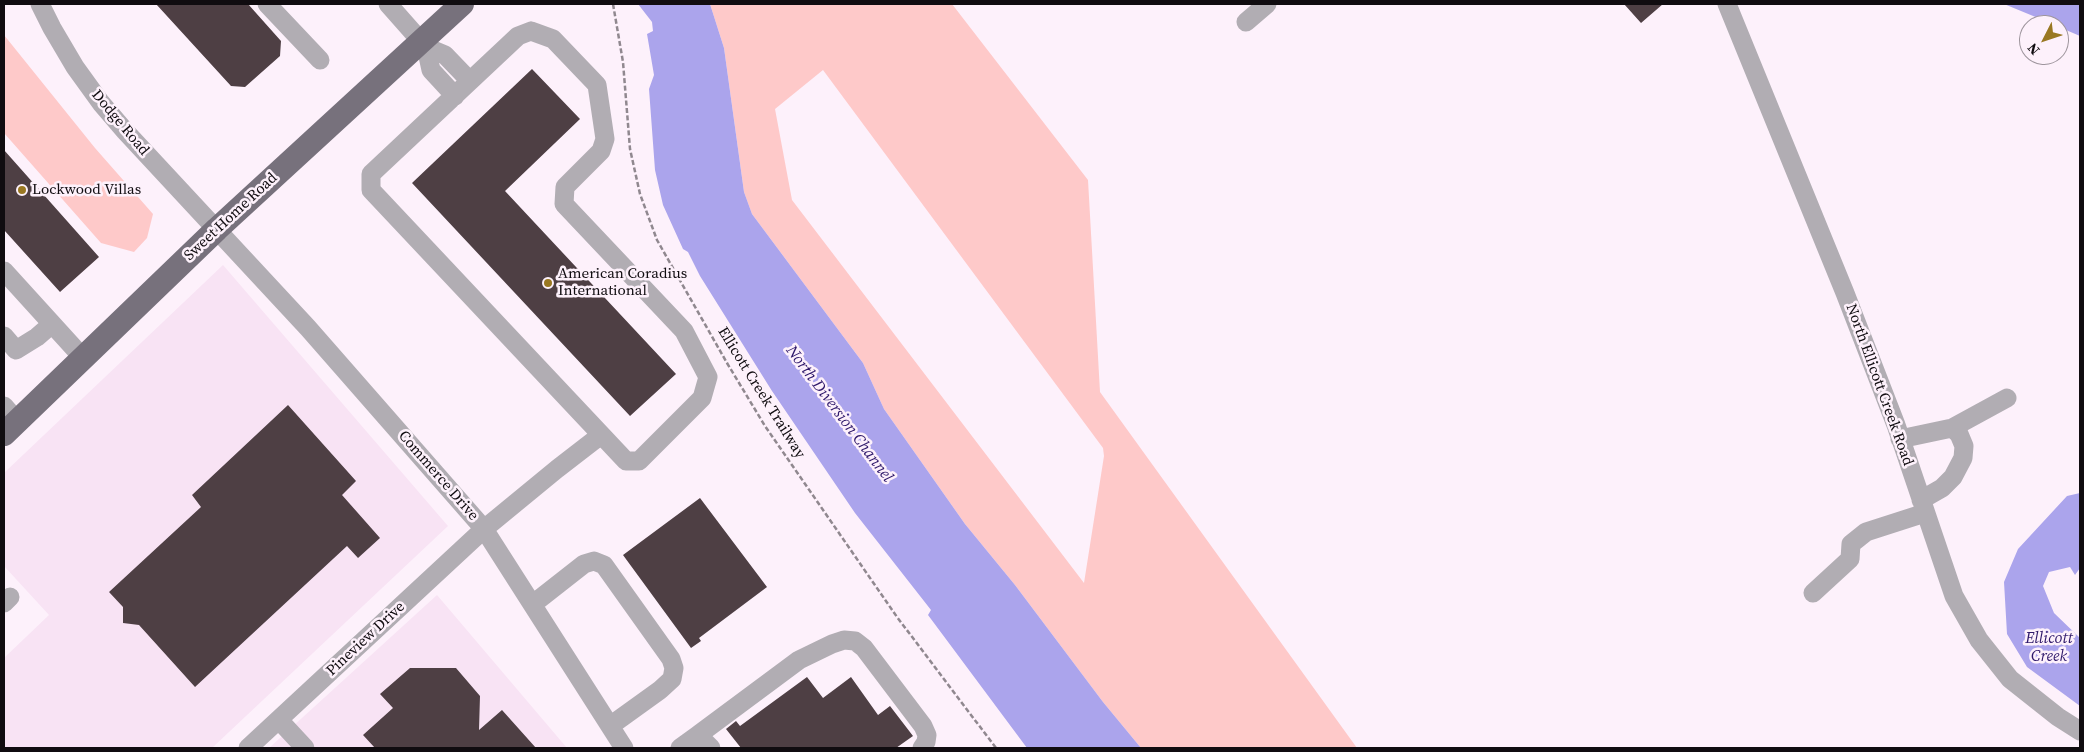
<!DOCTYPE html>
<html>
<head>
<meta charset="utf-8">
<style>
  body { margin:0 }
  #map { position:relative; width:2084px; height:752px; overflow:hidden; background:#fdf1fb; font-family:"Source Serif 4",serif }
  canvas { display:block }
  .frame { position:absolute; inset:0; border:5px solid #100c10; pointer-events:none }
  .north { position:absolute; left:2019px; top:15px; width:50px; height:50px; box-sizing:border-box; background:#fdf1fb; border:1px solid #9e959d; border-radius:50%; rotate:229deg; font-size:14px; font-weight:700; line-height:20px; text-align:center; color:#100c10 }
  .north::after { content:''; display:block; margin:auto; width:18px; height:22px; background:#997822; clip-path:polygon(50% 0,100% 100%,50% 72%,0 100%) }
</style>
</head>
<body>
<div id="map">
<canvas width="2084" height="752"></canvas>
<div class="frame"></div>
<div class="north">N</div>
</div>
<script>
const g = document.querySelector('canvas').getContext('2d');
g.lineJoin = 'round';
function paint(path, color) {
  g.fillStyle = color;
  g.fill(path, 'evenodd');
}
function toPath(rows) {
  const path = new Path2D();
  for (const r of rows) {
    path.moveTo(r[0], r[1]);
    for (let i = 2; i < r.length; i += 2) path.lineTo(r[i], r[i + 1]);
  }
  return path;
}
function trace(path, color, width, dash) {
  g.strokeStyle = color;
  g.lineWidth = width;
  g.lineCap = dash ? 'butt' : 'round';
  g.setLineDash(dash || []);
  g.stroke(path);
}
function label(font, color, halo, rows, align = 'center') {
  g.font = font + ' "Source Serif 4",serif';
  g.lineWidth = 5;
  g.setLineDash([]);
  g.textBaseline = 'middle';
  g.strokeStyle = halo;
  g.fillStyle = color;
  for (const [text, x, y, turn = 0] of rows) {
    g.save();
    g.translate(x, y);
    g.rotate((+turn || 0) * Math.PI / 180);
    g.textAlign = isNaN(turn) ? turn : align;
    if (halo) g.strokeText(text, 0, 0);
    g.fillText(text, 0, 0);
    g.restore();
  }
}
paint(toPath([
  [223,265,448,526,212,748,4,748,4,658,49,615,4,566,4,473],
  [437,595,567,748,269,748]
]), '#f8e3f4');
paint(toPath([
  [710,4,952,4,1088,180,1100,392,1357,748,1141,748,1103,702,1015,585,965,524,884,409,863,363,752,214,744,192,724,48],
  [823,70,1103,448,1104,456,1084,583,792,200,775,109],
  [4,35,95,148,153,214,147,238,134,252,101,243,4,133]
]), '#fec9c9');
paint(toPath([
  [638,4,710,4,724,48,744,192,752,214,863,363,884,409,965,524,1015,585,1103,702,1141,748,1027,748,928,615,931,610,855,513,772,391,700,276,688,252,683,249,663,205,655,170,649,89,654,75,647,34,653,31,652,22],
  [2004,4,2080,4,2080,36,2059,27,2059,25,2055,25],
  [2080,493,2080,568,2075,575,2070,567,2049,572,2043,586,2054,613,2080,638,2080,706,2027,667,2007,634,2004,582,2018,549,2067,496]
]), '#aba4ec');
paint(toPath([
  [156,4,248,4,281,41,280,56,245,87,231,86],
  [1624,4,1663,4,1641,23],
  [532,69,580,119,505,191,676,374,630,416,412,183],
  [4,150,99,257,60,292,4,230],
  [288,405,356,481,342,495,380,538,358,558,347,546,195,687,139,625,123,623,123,607,109,592,201,507,192,495],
  [700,498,767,587,699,638,701,641,691,648,623,555],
  [410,668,456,668,480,696,479,730,502,710,536,748,375,748,363,735,393,708,380,694],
  [807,677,823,698,851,677,878,715,890,706,913,736,896,748,741,748,726,729,736,721,740,726]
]), '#4e3f44');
trace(toPath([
  [613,4,623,62,630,149,640,194,657,240,727,363,765,426,897,617,996,748]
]), '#90888f', 2.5, [5, 2.5]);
trace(toPath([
  [40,4,52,28,75,67,101,103,125,131,308,328,484,529,624,748],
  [267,4,320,60],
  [388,4,426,47],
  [1727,4,1845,293,1896,425,1954,596,1979,640,2010,679,2058,717,2080,731],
  [1246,22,1267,4],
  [531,31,553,39,597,85,605,139,601,151,565,187,564,204,684,331,708,377,702,398,639,461,626,461,371,190,371,174,518,36,531,31],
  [455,96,431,70,426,47,445,55,470,81],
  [4,271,84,359],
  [4,336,16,350,37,337,52,324],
  [4,406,17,421],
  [1952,428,2007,398],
  [1900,439,1952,428,1959,434,1964,446,1963,458,1953,477,1942,488,1921,500],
  [1813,593,1850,559,1851,544,1866,532,1925,513],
  [4,603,10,597],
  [533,604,584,564,594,561,604,565,671,659,674,668,672,679,660,690,610,726],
  [279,720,305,748],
  [698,735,799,660,832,644,844,640,855,641,864,648,923,726,927,735,926,742,922,748],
  [248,748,484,529,557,469,601,435],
  [680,748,698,735,711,748]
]), '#b1adb3', 19);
trace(toPath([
  [4,434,217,229,462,4]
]), '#77717c', 24);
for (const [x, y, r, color] of [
  [22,190,5,"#997822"],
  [548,283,5,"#997822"]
]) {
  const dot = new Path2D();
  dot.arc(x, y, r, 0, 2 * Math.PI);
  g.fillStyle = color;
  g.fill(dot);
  trace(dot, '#fdf1fb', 2);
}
label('15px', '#100c10', '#fdf1fb', [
  ["Dodge Road",120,123,50],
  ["Sweet Home Road",231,217,-43],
  ["North Ellicott Creek Road",1879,385,70],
  ["Ellicott Creek Trailway",761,393,58],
  ["Commerce Drive",438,476,49],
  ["Pineview Drive",366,639,-43]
]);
label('15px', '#100c10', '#fdf1fb', [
  ["Lockwood Villas",32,190],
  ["American Coradius",558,274],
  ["International",558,291]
], 'left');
label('italic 16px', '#2e186a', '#fdf1fb', [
  ["North Diversion Channel",839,414,53],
  ["Ellicott",2049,639],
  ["Creek",2049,657]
]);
</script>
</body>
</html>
